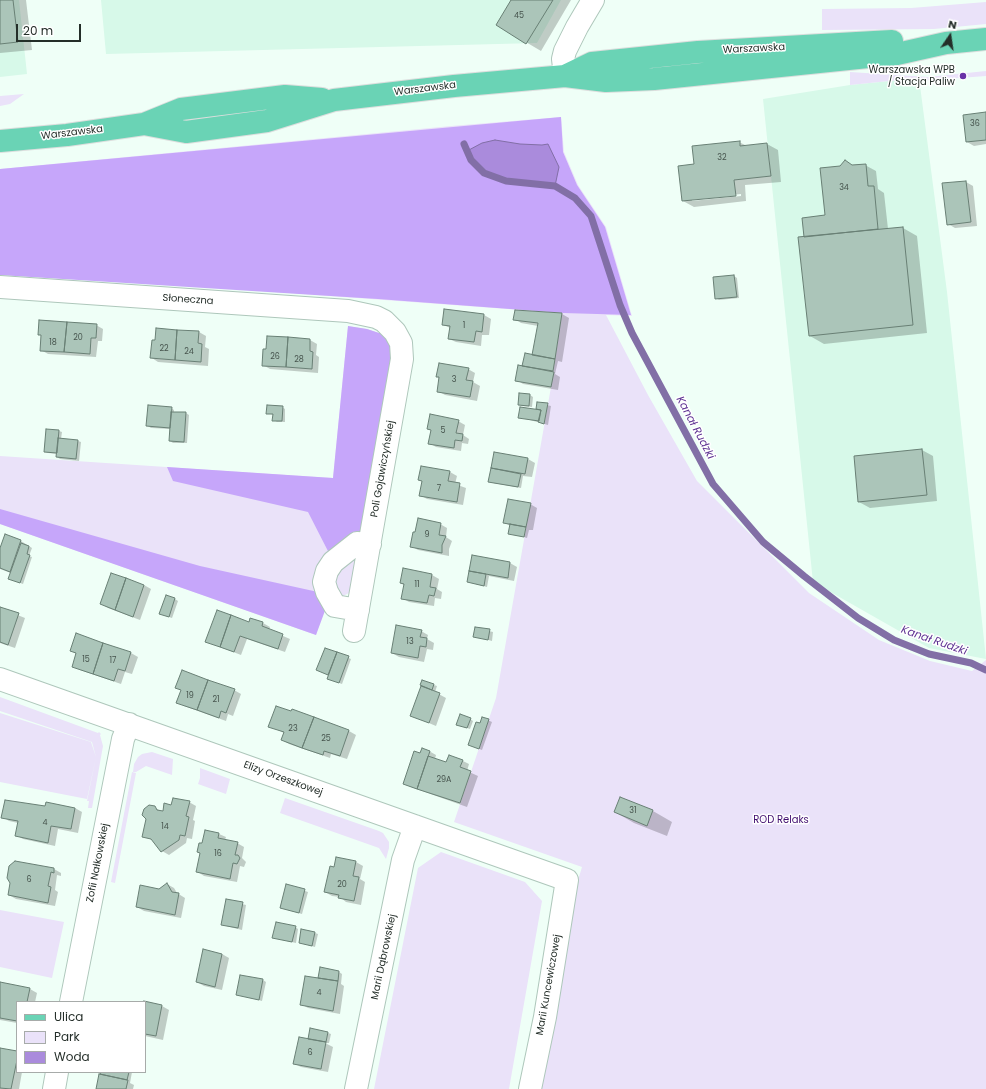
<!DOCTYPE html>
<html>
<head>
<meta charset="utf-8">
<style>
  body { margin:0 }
  #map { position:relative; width:986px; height:1089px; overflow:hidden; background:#effff7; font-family:Poppins,sans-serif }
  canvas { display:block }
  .legend { position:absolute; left:16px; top:1001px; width:130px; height:72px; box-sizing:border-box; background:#fff; border:1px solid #a7aba9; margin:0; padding:5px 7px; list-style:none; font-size:12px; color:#242e29 }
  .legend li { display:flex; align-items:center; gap:8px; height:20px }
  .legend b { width:20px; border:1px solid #a7aba9 }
  .north { position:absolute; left:930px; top:16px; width:40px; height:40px; -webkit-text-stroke:3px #fff; paint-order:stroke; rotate:13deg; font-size:11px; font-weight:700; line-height:16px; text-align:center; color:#242e29 }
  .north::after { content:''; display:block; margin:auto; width:14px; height:18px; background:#242e29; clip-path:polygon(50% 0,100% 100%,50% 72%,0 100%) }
  .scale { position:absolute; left:16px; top:24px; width:65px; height:18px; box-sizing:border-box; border:2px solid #242e29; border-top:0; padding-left:5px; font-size:12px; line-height:14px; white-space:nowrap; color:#242e29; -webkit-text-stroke:3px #fff; paint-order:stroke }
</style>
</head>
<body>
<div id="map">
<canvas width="986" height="1089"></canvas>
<ul class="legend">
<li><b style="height:5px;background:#6ad3b5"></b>Ulica</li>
<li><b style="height:11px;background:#eae2f9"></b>Park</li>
<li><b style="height:11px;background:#aa8bdc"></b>Woda</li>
</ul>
<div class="north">N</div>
<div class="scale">20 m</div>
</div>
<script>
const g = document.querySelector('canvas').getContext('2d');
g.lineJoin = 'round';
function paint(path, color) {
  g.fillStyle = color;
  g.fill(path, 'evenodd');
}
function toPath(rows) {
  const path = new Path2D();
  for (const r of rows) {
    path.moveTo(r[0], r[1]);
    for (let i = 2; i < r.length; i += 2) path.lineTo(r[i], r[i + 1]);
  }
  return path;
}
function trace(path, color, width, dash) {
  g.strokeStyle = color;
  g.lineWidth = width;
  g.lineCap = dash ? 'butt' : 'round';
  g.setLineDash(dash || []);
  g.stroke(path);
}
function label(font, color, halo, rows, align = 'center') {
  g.font = font + ' Poppins,sans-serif';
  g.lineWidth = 3;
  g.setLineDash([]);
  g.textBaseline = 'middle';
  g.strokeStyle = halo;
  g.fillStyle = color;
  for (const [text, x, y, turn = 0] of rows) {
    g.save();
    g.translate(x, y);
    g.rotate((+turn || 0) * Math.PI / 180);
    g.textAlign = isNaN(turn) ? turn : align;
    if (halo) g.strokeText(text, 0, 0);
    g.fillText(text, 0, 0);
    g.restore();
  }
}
paint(toPath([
  [0,0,19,0,27,74,0,77],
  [101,0,561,0,537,43,106,54],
  [919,78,947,292,986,659,929,648,813,582,763,99,850,85]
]), '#d7f9e9');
paint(toPath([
  [986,2,986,24,934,29,822,30,822,9,911,8],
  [986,71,986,76,919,81,918,78,850,85,850,72,928,77],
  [24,94,10,104,0,106,0,96],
  [561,117,564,152,578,185,606,227,632,316,606,315,648,395,697,481,809,593,879,640,930,661,972,671,986,660,986,1089,541,1089,575,890,582,867,454,822,496,698,551,387,562,313,165,284,0,275,0,169,451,126],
  [348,326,367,329,379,333,382,331,343,545,316,635,0,524,0,456,333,478],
  [360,549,353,591,339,598,331,578],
  [0,697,98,733,99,732,101,734,100,735,103,746,92,808,88,808,89,801,87,801,96,757,92,742,0,711],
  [0,713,91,742,96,757,87,799,0,782],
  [152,752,173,759,172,775,146,766,136,772,133,772,134,764,138,757,142,754],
  [200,768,230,779,226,794,198,784,200,778],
  [132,772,136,773,115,883,111,882],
  [285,798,379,831,383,833,389,842,389,848,386,859,379,848,280,813],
  [441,852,525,882,542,901,509,1089,374,1089,418,868],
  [0,910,64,922,52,978,0,967]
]), '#eae2f9');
paint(toPath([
  [561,117,563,152,577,185,605,227,631,315,563,313,378,299,0,275,0,169],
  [348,326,367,329,379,333,382,331,393,350,363,529,330,555,308,512,173,481,167,467,333,478],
  [0,509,200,566,318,592,326,608,316,635,0,524]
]), '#c6a6fa');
const water = toPath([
  [495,140,520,144,542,145,548,144,559,167,555,186,506,181,484,173,471,160,467,151,482,143,495,140]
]);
paint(water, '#aa8bdc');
trace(water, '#826fa6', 1);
paint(toPath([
  [0,0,26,0,32,50,0,53],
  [512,0,571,0,541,51,497,25],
  [986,113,986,144,974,146,967,142],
  [739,142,747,146,767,144,778,150,781,182,745,185,746,201,694,207,683,201,695,165],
  [741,194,741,196,692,201,692,199],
  [865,165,876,171,878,189,884,193,888,229,903,228,917,236,927,333,824,344,810,336,805,238,826,216,853,166],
  [966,182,973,186,977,226,955,228,948,224,943,184],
  [734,276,737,278,739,298,719,300,716,298],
  [445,310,484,315,491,319,489,335,482,335,481,346,456,342,449,339,450,328,444,325],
  [516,311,562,314,569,318,562,362,558,361,555,374,560,377,558,390,523,384,517,380,523,367,533,356,538,326,521,323,515,319],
  [96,325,103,329,102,341,98,341,96,357,48,354,41,350,42,336,39,334],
  [157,330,199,332,206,336,205,347,209,349,208,366,158,362,152,358,156,341],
  [268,337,310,340,317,344,316,355,319,357,318,373,270,369,263,365,267,350],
  [468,369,475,373,473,382,480,386,477,401,445,395,438,391,440,378,437,377],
  [530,395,533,397,532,407,522,406,519,404],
  [538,403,551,406,548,425,519,417,537,411],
  [282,407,285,409,285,422,277,422,274,420,274,415,267,413],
  [171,408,174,410,174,413,186,413,189,415,187,443,173,443,170,441,171,429,151,428,148,426],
  [458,421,465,425,463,435,469,439,468,444,462,443,461,451,436,447,429,443,431,430,428,429],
  [59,431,62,432,61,439,78,441,81,442,79,461,60,459,57,457,58,454,48,453,45,451],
  [922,450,933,456,937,501,870,508,859,502,855,456],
  [495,454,528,459,535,463,532,477,523,476,521,488,493,483,490,481],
  [450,472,457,476,455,484,466,488,463,505,427,499,420,495,422,481,420,480],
  [530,504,537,508,533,530,529,530,527,538,509,533,510,526,504,522],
  [440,524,447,528,446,537,452,541,449,549,449,556,418,550,411,546],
  [5,536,21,541,32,548,29,556,32,557,23,584,12,580,11,573,0,569,0,551],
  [473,556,510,563,517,567,514,581,489,576,487,587,468,582],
  [404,570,432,575,439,579,437,589,442,592,441,599,435,598,434,606,409,602,402,598,404,585,401,583],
  [112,574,144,585,151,589,140,620,108,608,101,604],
  [175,599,178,601,172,618,160,614],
  [0,608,25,618,15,648,0,643],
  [251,619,263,623,270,627,269,630,290,639,285,652,247,639,241,655,207,642,249,623],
  [476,628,493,632,492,641,474,636],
  [421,631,428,635,427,639,434,643,433,650,427,649,424,662,399,657,392,653],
  [77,635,131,653,138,657,132,674,125,672,121,684,80,670,73,666,77,654,71,651],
  [325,649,351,659,342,684,331,680,329,675,321,672],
  [422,681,437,686,435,692,446,698,436,726,412,716,422,686],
  [234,690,241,694,233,716,228,714,226,721,184,706,178,702],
  [292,711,349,731,356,735,347,759,331,754,330,758,289,744,282,740,284,733,270,726,292,712],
  [483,718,492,722,482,750,469,745],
  [470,719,473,721,470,729,461,726],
  [429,751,436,755,435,759,447,763,463,761,469,764,467,771,478,776,467,807,411,787,404,783,421,754],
  [620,798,653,811,672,822,667,836,634,823,615,812],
  [189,802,196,806,193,820,195,821,192,839,187,838,186,843,169,855,162,851,154,841,143,836,154,807,162,812,172,806],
  [46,803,75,808,82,812,78,833,58,829,55,846,23,839,16,835,18,823,9,821,3,817,45,807],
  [219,834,226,837,225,840,237,843,244,847,242,858,246,862,244,867,240,866,237,882,204,876,198,872,203,844],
  [337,858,356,862,363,866,360,879,365,882,361,905,346,902,340,897,332,896,325,892,335,868],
  [15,862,54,869,61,873,61,876,57,875,55,890,58,892,55,906,16,899,9,895],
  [167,884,174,888,177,893,185,898,181,918,144,911,137,907],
  [287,885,308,892,302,914,284,909],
  [226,900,246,905,242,930,222,925],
  [295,927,298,929,296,943,273,938],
  [315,933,318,934,315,947,300,943],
  [204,951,222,954,229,958,222,990,204,986,197,982],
  [320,969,339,972,342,974,341,984,344,986,340,1014,308,1008,301,1004,319,979],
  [263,980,266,982,262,1001,237,994],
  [0,983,30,989,37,993,35,1002,17,1002,17,1023,0,1020],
  [145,1002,162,1006,169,1010,163,1040,145,1036],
  [328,1033,331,1034,329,1043,325,1043,333,1047,328,1072,301,1067,295,1064,313,1041],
  [0,1049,17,1052,17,1072,22,1072,19,1089,0,1089],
  [102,1072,132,1072,130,1083,134,1085,133,1089,97,1089]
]), '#0003');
trace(toPath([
  [464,144,471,160,484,173,506,181,555,186,575,198,591,216,620,305,632,333,713,484,763,542,804,576,858,618,894,640,929,654,971,663,986,670]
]), '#826fa6', 7);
const building = toPath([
  [0,0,13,0,18,42,0,44,0,0],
  [511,0,553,0,526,44,496,25,511,0],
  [986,112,986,140,966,142,963,115,986,112],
  [740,141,740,146,767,143,771,176,734,180,736,196,682,201,678,166,694,164,692,146,740,141],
  [845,160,852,165,866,164,868,186,874,186,878,229,804,237,802,218,825,215,820,168,840,166,845,160],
  [966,181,971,222,947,225,942,183,966,181],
  [903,227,913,325,809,336,798,237,903,227],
  [734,275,737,297,715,299,713,277,734,275],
  [444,309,484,314,482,332,476,331,474,342,448,339,450,326,442,325,444,309],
  [515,310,562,313,555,359,532,355,538,323,513,320,515,310],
  [39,320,67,322,64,352,40,351,41,335,38,335,39,320],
  [67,322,97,324,96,338,91,338,90,354,64,352,67,322],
  [156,328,177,330,175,360,150,358,152,340,155,340,156,328],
  [177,330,199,331,198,343,202,344,201,362,175,360,177,330],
  [267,336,288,337,286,367,262,366,263,349,266,349,267,336],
  [288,337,310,339,310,351,313,352,312,369,286,367,288,337],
  [525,353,555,359,553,371,522,366,525,353],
  [439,363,469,368,466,380,473,381,470,397,437,392,439,377,436,377,439,363],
  [518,365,554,372,551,387,515,381,518,365],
  [519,393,530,394,529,406,518,405,519,393],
  [537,402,548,403,544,424,538,422,541,410,536,409,537,402],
  [148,405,172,407,170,428,146,426,148,405],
  [267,405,283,406,282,421,272,421,273,414,266,414,267,405],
  [520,407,541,410,539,421,518,418,520,407],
  [171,412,186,412,184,442,169,441,171,412],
  [430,414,459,420,456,433,463,434,462,441,455,440,454,448,428,444,431,430,427,429,430,414],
  [46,429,59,430,57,453,44,452,46,429],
  [58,438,78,440,76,459,56,457,58,438],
  [922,449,927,495,858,502,854,456,922,449],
  [494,452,528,458,525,474,491,468,494,452],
  [421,466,450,471,448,481,460,483,457,502,419,496,422,481,418,480,421,466],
  [491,468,521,474,518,487,488,482,491,468],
  [508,499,531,503,526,527,503,523,508,499],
  [418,518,441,523,439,535,446,536,442,545,442,553,410,547,413,532,415,532,418,518],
  [510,524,526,527,524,537,508,534,510,524],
  [5,534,21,540,10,572,0,568,0,548,5,534],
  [21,543,29,546,27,554,30,555,20,583,8,579,21,543],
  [472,555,510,562,508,578,469,571,472,555],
  [403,568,432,574,430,587,436,588,434,596,429,595,427,603,401,599,404,584,400,583,403,568],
  [469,571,486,574,484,586,467,582,469,571],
  [111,573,126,578,115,610,100,604,111,573],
  [126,578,144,585,133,617,115,610,126,578],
  [166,595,175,598,169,617,159,614,166,595],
  [0,607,19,613,8,645,0,642,0,607],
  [217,610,231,615,220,647,205,642,217,610],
  [231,615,249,622,250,618,263,622,262,626,283,634,278,649,240,636,234,652,220,647,231,615],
  [396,625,422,630,420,637,427,638,426,647,420,646,418,658,391,653,396,625],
  [475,627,490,629,488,640,473,637,475,627],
  [76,633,103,643,93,674,72,667,76,653,70,651,76,633],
  [103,643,131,652,125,671,118,669,114,681,93,674,103,643],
  [325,648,337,652,328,675,316,670,325,648],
  [337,652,349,656,339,683,327,679,337,652],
  [182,670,208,680,197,710,176,703,181,690,175,688,182,670],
  [208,680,235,689,226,713,221,711,219,718,197,710,208,680],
  [422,680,434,684,432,690,420,685,422,680],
  [421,686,440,693,429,723,410,716,421,686],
  [276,706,291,711,292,709,314,717,302,748,281,740,284,732,268,727,276,706],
  [460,714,471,718,467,728,456,725,460,714],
  [314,717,349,730,340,756,324,751,323,755,302,748,314,717],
  [482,717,489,719,479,749,468,745,476,722,480,723,482,717],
  [422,748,430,751,417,789,403,784,414,751,420,753,422,748],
  [449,755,463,760,460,767,471,771,460,803,417,789,428,756,446,762,449,755],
  [620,797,653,810,647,826,614,812,620,797],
  [173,798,190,801,186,816,189,817,185,836,180,835,179,840,161,852,151,839,142,837,146,819,142,815,144,809,149,805,155,806,157,810,163,811,164,803,171,805,173,798],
  [5,800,45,806,46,802,75,808,71,829,51,826,48,843,15,836,18,821,1,818,5,800],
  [205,830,219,833,218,838,238,842,235,855,238,855,240,858,237,864,233,863,230,879,196,872,200,853,197,852,199,843,202,843,205,830],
  [336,857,356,861,353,876,359,877,354,901,338,898,339,895,324,892,330,866,334,867,336,857],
  [15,861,54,868,54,873,51,872,48,886,51,887,48,903,8,895,10,883,7,878,9,866,15,861],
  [167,883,172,892,179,893,175,915,136,907,140,885,159,889,167,883],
  [286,884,305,889,299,913,280,908,286,884],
  [226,899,243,902,238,928,221,925,226,899],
  [276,922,296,926,292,942,272,938,276,922],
  [301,929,315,932,312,946,299,943,301,929],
  [203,949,222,954,215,987,196,982,203,949],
  [320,967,339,971,338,981,318,978,320,967],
  [240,975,263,979,259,1000,236,995,240,975],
  [305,976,338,981,333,1011,300,1005,305,976],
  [0,982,30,988,27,1002,17,1002,17,1021,0,1018,0,982],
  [144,1001,162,1005,156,1036,145,1034,145,1002,144,1001],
  [310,1028,328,1032,326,1042,308,1039,310,1028],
  [299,1037,326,1042,321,1069,293,1064,299,1037],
  [0,1048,17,1051,17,1060,11,1089,0,1088,0,1048],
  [101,1072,129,1072,127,1080,100,1074,101,1072],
  [99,1074,128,1080,126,1089,96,1089,99,1074]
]);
paint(building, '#abc5b9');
trace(building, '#698075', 1);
const minor = toPath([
  [565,76,563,59,565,51,577,27,593,0],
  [0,287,348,311,376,317,384,321,395,332,401,343,402,359,354,631],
  [358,610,335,606,327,592,324,582,327,571,333,562,357,543,370,544],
  [0,679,567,880,545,1017,530,1089],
  [71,1002,123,739,129,724],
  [54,1089,57,1072],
  [356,1089,403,860,415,826]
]);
const major = toPath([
  [565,76,592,63,698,52,892,41],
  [144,124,186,132,267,121,334,100,454,86,565,76,606,81,654,79,897,54,946,43,986,39],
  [0,141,67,135,144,124,181,109,285,96,322,99]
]);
trace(minor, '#aec7bb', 24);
trace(major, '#dcdedd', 24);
trace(minor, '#fff', 22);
trace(major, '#6ad3b5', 22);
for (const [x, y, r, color] of [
  [963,76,4,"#6930a7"]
]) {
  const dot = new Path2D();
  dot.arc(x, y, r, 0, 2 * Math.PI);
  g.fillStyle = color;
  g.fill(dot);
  trace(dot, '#fff', 1.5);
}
label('8px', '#46544d', null, [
  ["45",519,16],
  ["36",975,124],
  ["32",722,158],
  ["34",844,188],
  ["1",464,326],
  ["20",78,338],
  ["18",53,343],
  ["22",164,349],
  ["24",189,352],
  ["26",275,357],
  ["28",299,360],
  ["3",454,380],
  ["5",443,431],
  ["7",439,489],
  ["9",427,535],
  ["11",417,585],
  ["13",410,642],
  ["15",86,660],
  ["17",113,661],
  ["19",190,696],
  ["21",216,700],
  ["23",293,729],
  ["25",326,739],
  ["29A",444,780],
  ["31",633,811],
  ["4",45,823],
  ["14",165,827],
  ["16",218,854],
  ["6",29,880],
  ["20",342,885],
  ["4",319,993],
  ["6",310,1053]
]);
label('10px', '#242e29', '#fff', [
  ["Warszawska",754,49,-3],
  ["Warszawska",425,89,-7],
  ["Warszawska",72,133,-7],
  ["Słoneczna",188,300,4],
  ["Poli Gojawiczyńskiej",383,469,-80],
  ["Elizy Orzeszkowej",283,779,20],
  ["Zofii Nałkowskiej",98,863,-79],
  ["Marii Dąbrowskiej",384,957,-78],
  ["Marii Kuncewiczowej",549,985,-80]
]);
label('10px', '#242e29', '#fff', [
  ["Warszawska WPB",955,70],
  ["/ Stacja Paliw",955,82]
], 'right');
label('10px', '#410d6f', '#fff', [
  ["ROD Relaks",781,820]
]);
label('italic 11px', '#5f3493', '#fff', [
  ["Kanał Rudzki",695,428,62],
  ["Kanał Rudzki",934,641,19]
]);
</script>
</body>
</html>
